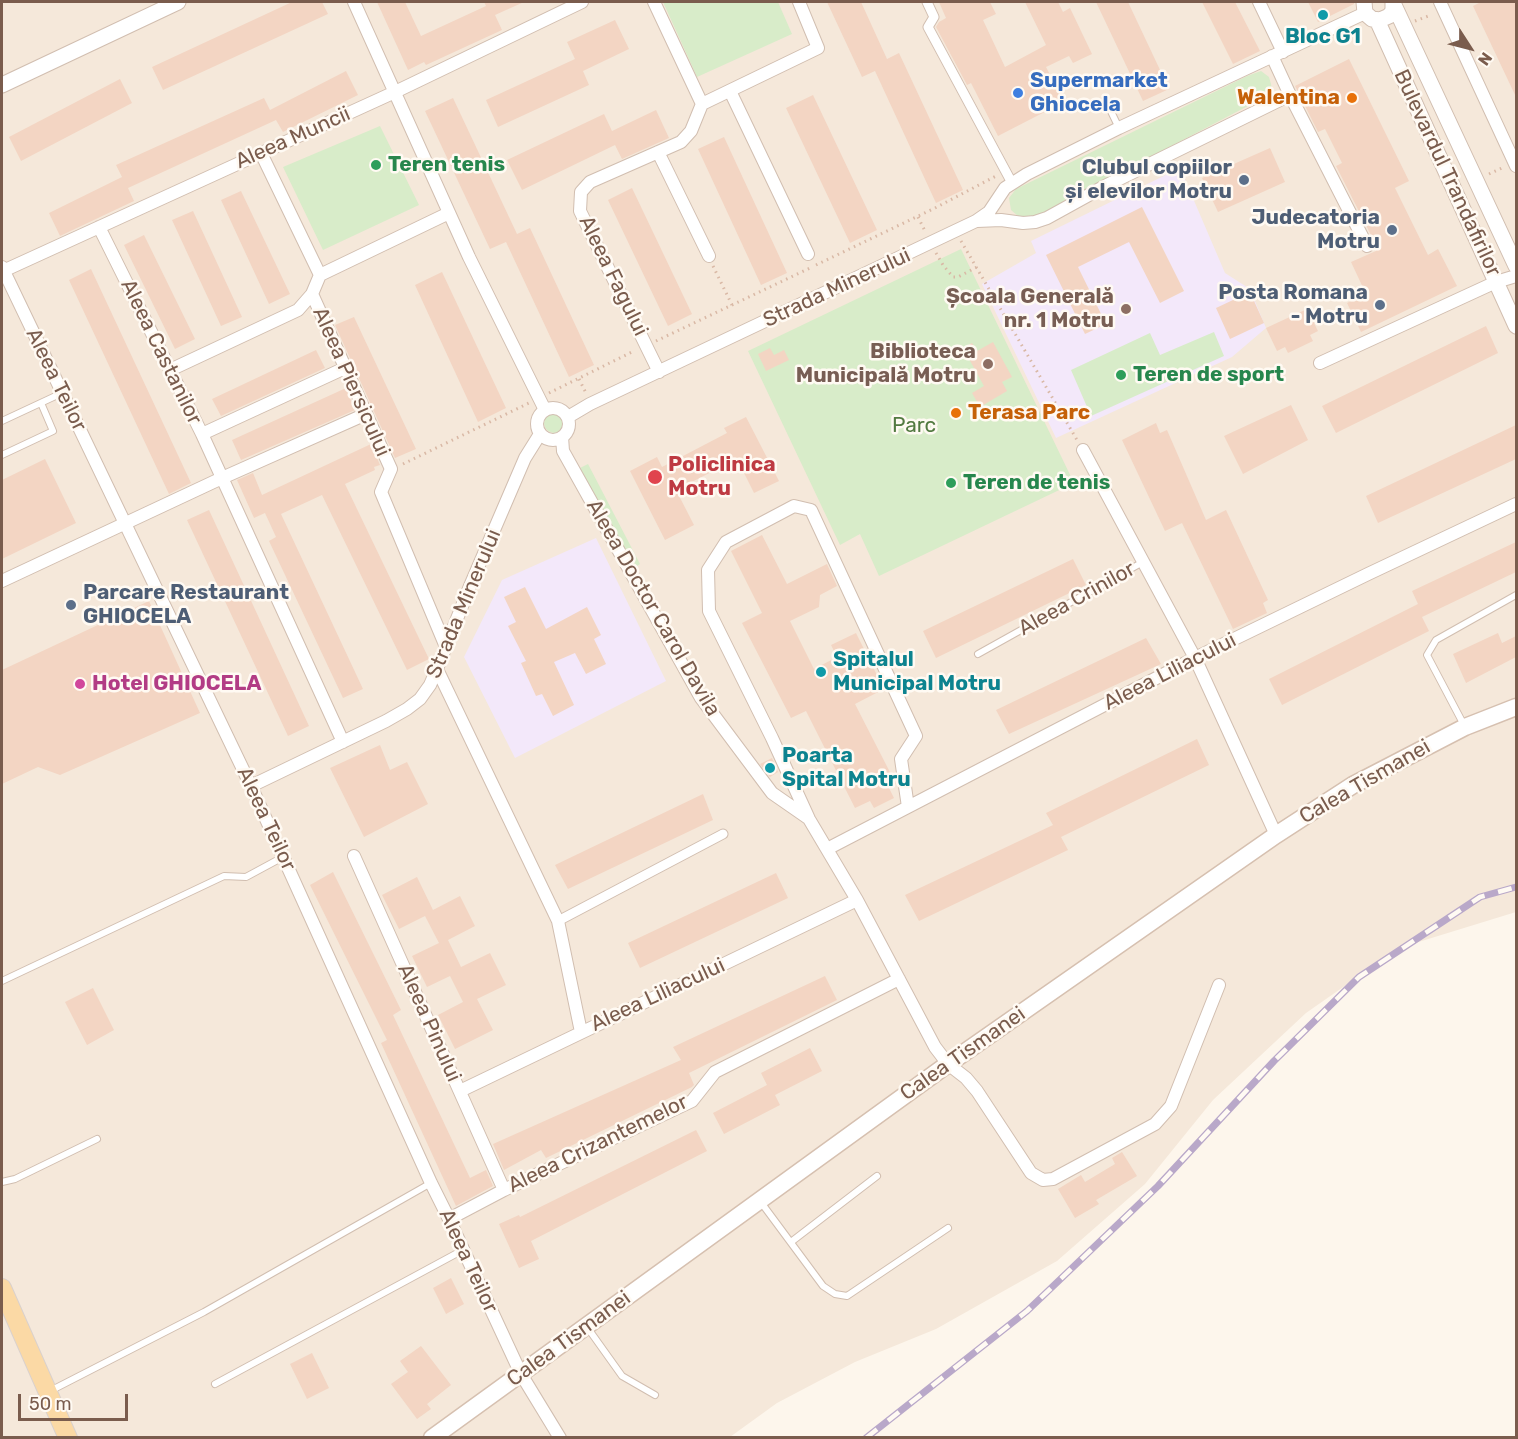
<!DOCTYPE html>
<html>
<head>
<meta charset="utf-8">
<style>
  body { margin:0 }
  #map { position:relative; width:1518px; height:1439px; overflow:hidden; background:#fdf6ec; font-family:Rubik,sans-serif }
  canvas { display:block }
  .frame { position:absolute; inset:0; border:3px solid #7a5c4d; pointer-events:none }
  .north { position:absolute; left:1440px; top:18px; width:60px; height:60px; -webkit-text-stroke:4px #fffaf3; paint-order:stroke; rotate:126deg; font-size:16px; font-weight:700; line-height:24px; text-align:center; color:#7a5c4d }
  .north::after { content:''; display:block; margin:auto; width:21px; height:27px; background:#7a5c4d; clip-path:polygon(50% 0,100% 100%,50% 72%,0 100%) }
  .scale { position:absolute; left:18px; top:1394px; width:110px; height:27px; box-sizing:border-box; border:3px solid #7a5c4d; border-top:0; padding-left:8px; font-size:18px; line-height:21px; white-space:nowrap; color:#7a5c4d; -webkit-text-stroke:4px #fffaf3; paint-order:stroke }
</style>
</head>
<body>
<div id="map">
<canvas width="1518" height="1439"></canvas>
<div class="frame"></div>
<div class="north">N</div>
<div class="scale">50 m</div>
</div>
<script>
const g = document.querySelector('canvas').getContext('2d');
g.lineJoin = 'round';
function paint(path, color) {
  g.fillStyle = color;
  g.fill(path, 'evenodd');
}
function toPath(rows) {
  const path = new Path2D();
  for (const r of rows) {
    if (r.length === 3) {
      path.moveTo(r[0] + r[2], r[1]);
      path.arc(r[0], r[1], r[2], 0, 2 * Math.PI);
      continue;
    }
    path.moveTo(r[0], r[1]);
    for (let i = 2; i < r.length; i += 2) path.lineTo(r[i], r[i + 1]);
  }
  return path;
}
function trace(path, color, width, dash) {
  g.strokeStyle = color;
  g.lineWidth = width;
  g.lineCap = dash ? 'butt' : 'round';
  g.setLineDash(dash || []);
  g.stroke(path);
}
function label(font, color, halo, rows, align = 'center') {
  g.font = font + ' Rubik,sans-serif';
  g.lineWidth = 5;
  g.setLineDash([]);
  g.textBaseline = 'middle';
  g.strokeStyle = halo;
  g.fillStyle = color;
  for (const [text, x, y, turn = 0] of rows) {
    g.save();
    g.translate(x, y);
    g.rotate((+turn || 0) * Math.PI / 180);
    g.textAlign = isNaN(turn) ? turn : align;
    if (halo) g.strokeText(text, 0, 0);
    g.fillText(text, 0, 0);
    g.restore();
  }
}
paint(toPath([
  [2,2,1516,2,1516,912,1399,948,1306,1013,1213,1100,1145,1184,1057,1261,936,1329,855,1362,777,1403,730,1437,2,1438]
]), '#f5e8da');
paint(toPath([
  [1180,168,1225,273,1250,289,1266,328,1232,357,1056,438,982,284,1036,253,1031,241],
  [596,538,666,681,515,758,464,657,502,580]
]), '#f3e8fa');
paint(toPath([
  [663,2,778,2,792,34,697,77],
  [1261,71,1269,77,1271,84,1272,90,1267,96,1047,211,1029,218,1018,216,1011,210,1009,198,1016,189,1247,76],
  [380,126,419,205,323,250,283,167],
  [961,249,1074,483,879,576,860,534,840,545,748,351],
  [1214,332,1224,356,1091,416,1071,370,1150,333,1160,355],
  [554,423,10],
  [588,464,640,564,634,568,580,468]
]), '#d8ecc9');
paint(toPath([
  [292,2,322,2,328,14,163,90,152,67],
  [377,2,405,2,421,36,486,6,484,2,524,2,495,15,502,30,426,65,424,62,408,70],
  [827,2,861,2,887,59,899,53,963,190,936,203,875,71,862,77],
  [939,2,990,2,996,14,983,20,1005,67,1046,45,1025,2,1058,2,1063,12,1070,8,1092,54,1073,63,1069,56,1046,67,1064,102,998,136,971,83,967,85,936,27,939,22,946,18],
  [1096,2,1128,2,1169,89,1143,101],
  [1202,2,1235,2,1260,51,1233,64],
  [1308,2,1354,2,1354,4,1318,22],
  [1481,2,1516,2,1516,97,1473,6],
  [615,20,629,49,583,71,589,85,498,127,486,100,575,59,567,42],
  [1349,59,1409,181,1395,188,1428,255,1438,249,1457,286,1361,332,1347,303,1366,294,1351,262,1376,251,1375,243,1336,166,1342,163,1325,129,1318,132,1295,86],
  [346,71,358,95,283,132,276,120,128,188,134,201,60,236,49,213,122,177,116,165,264,98,270,110],
  [120,79,132,103,21,161,9,137],
  [813,95,877,230,850,243,786,108],
  [453,98,517,234,530,228,594,365,569,377,506,242,490,249,425,111],
  [656,110,669,138,622,159,615,145,522,190,507,160,604,114,612,131],
  [724,137,787,273,761,285,698,149],
  [1270,148,1285,182,1218,212,1202,178],
  [632,188,692,314,668,326,608,200],
  [241,191,290,294,269,304,221,200],
  [1142,207,1184,291,1160,303,1129,242,1078,267,1106,324,1085,334,1046,255],
  [193,211,242,317,221,326,172,220],
  [144,235,195,339,175,349,124,245],
  [91,269,191,483,169,494,69,280],
  [442,272,506,408,478,422,415,285],
  [1250,292,1264,323,1230,339,1216,308],
  [1307,309,1318,331,1310,335,1313,341,1288,353,1285,347,1277,351,1266,328],
  [354,317,416,449,395,458,335,325],
  [1486,326,1498,353,1336,433,1322,406],
  [993,342,1012,377,1002,382,1007,391,980,407,972,393,984,386,963,348,972,343,977,351],
  [770,348,774,355,784,350,789,360,766,371,758,354],
  [316,350,325,368,221,416,212,399],
  [346,388,355,410,241,460,232,440],
  [1291,405,1308,440,1243,474,1224,436],
  [746,417,779,481,754,493,737,459,676,490,694,525,665,540,630,471,657,457,662,467,727,433,724,428],
  [1156,423,1160,433,1167,430,1206,520,1226,510,1268,600,1263,603,1267,613,1233,629,1182,523,1165,531,1122,440],
  [1516,425,1516,459,1378,523,1366,496],
  [371,444,380,465,374,467,375,470,345,484,429,659,407,670,322,495,281,514,363,689,343,698,269,541,276,537,265,513,254,518,237,480,253,473,262,495],
  [45,459,76,523,2,559,2,480],
  [209,510,309,726,288,736,187,520],
  [762,535,787,584,827,564,837,586,820,595,819,607,790,621,814,669,837,657,831,645,856,633,884,689,855,704,896,784,889,788,894,798,874,808,870,801,855,808,806,711,791,718,742,623,762,613,731,551],
  [1516,542,1516,572,1422,617,1429,631,1282,705,1269,679,1418,604,1412,591],
  [1073,559,1086,585,936,658,923,631],
  [525,587,546,629,587,607,601,635,594,639,606,664,586,674,575,653,554,662,574,705,553,716,542,694,536,696,521,663,526,661,508,626,516,622,504,597],
  [149,601,200,713,60,775,38,767,2,784,2,670],
  [1498,633,1502,643,1516,636,1516,657,1466,683,1453,654],
  [1146,638,1161,664,1009,734,996,710],
  [1197,739,1209,765,1061,837,1068,850,919,921,905,895,1053,825,1046,813],
  [380,745,390,770,407,762,428,804,364,837,330,768],
  [772,758,778,772,770,777,760,764],
  [703,794,713,820,568,889,555,865],
  [333,872,401,1010,393,1015,470,1178,486,1170,493,1186,456,1206,381,1043,387,1040,310,885],
  [776,873,788,898,640,968,628,943],
  [417,877,433,910,460,896,475,926,448,940,461,967,490,953,506,985,477,999,493,1030,455,1049,438,1015,463,1002,450,976,427,987,412,956,439,943,425,916,399,929,382,895],
  [825,976,837,1000,689,1073,694,1085,692,1087,546,1158,541,1150,504,1170,493,1144,681,1060,673,1047],
  [93,988,114,1030,87,1045,65,1002],
  [810,1048,822,1071,775,1095,780,1105,724,1134,713,1113,767,1085,761,1073],
  [696,1130,707,1151,531,1241,539,1259,519,1268,499,1224,519,1215,520,1217],
  [1122,1152,1137,1176,1096,1200,1099,1204,1075,1218,1058,1189,1081,1175,1085,1182,1115,1164,1112,1158],
  [451,1278,464,1304,446,1314,433,1288],
  [421,1346,451,1385,427,1404,431,1409,417,1419,391,1384,408,1372,400,1361],
  [312,1353,329,1388,307,1399,290,1364]
]), '#f3d5c3');
const service = toPath([
  [1105,99,1119,128],
  [2,421,62,393],
  [2,455,53,431,41,403],
  [978,654,1143,562],
  [1465,727,1427,655,1436,640,1516,595],
  [2,981,224,876,246,877,283,857],
  [2,1182,15,1179,97,1139],
  [760,1201,823,1286,835,1294,847,1296,948,1228],
  [791,1242,877,1176],
  [587,1327,622,1376,655,1395],
  [215,1384,463,1250],
  [50,1391,204,1312,431,1183]
]);
const pedestrian = toPath([
  [927,2,934,17,928,27,1012,183],
  [558,921,723,834]
]);
const minor = toPath([
  [354,2,469,257,545,410],
  [654,2,702,104,691,131,681,142,590,182,581,192,580,211,659,372],
  [1259,2,1283,52],
  [1440,2,1516,166],
  [1272,56,1290,95,1367,246],
  [730,91,808,254],
  [702,104,818,48,799,2],
  [658,152,709,256],
  [261,153,320,275],
  [977,221,1001,220,1023,223,1035,222,1047,218,1105,186,1290,95],
  [99,227,202,434,343,742],
  [2,267,251,786,431,1183,449,1219,521,1374,560,1438],
  [3,271,395,92,582,2],
  [312,294,391,469,381,492,446,647],
  [1320,363,1496,282,1516,276],
  [170,370,298,310,312,294,320,275,449,213],
  [553,424,16],
  [568,417,590,404,976,221,989,212,1005,188,1027,174,1119,128,1365,13],
  [202,434,345,368],
  [562,437,563,451,701,698,772,793,808,818],
  [1083,450,1195,658,1276,835],
  [2,581,222,478,366,414],
  [437,669,558,921,581,1032],
  [251,786,386,721,407,709,420,699,430,685,437,669,470,586,525,458,540,434],
  [908,807,901,759,916,736,811,510,794,506,726,542,708,570,709,611,772,738,809,819,857,900,935,1047,948,1064,966,1078,977,1091,1031,1173,1043,1180,1053,1179,1155,1124,1171,1106,1219,985],
  [827,849,1195,658,1368,574,1516,504],
  [354,856,504,1190],
  [460,1091,857,900],
  [449,1219,504,1190,692,1101,715,1072,899,979]
]);
const tertiary = toPath([
  [1364,2,1365,13,1372,19,1380,20,1389,16,1393,11,1393,2],
  [1394,5,1516,266],
  [1377,20,1516,326],
  [2,85,178,2]
]);
const secondary = toPath([
  [432,1438,948,1064,1276,835,1353,785,1465,727,1516,707]
]);
const primary = toPath([
  [2,1288,68,1438]
]);
trace(service, '#d1beb0', 8);
trace(pedestrian, '#d1beb0', 11);
trace(minor, '#d1beb0', 14);
trace(tertiary, '#d1beb0', 17);
trace(secondary, '#d6c0b0', 19);
trace(primary, '#dad1cd', 20);
trace(toPath([
  [1415,21,1431,15],
  [1489,174,1502,168],
  [918,217,925,231],
  [961,241,1077,440],
  [936,253,943,265,953,277,958,277,977,267],
  [816,265,935,208,996,176],
  [713,266,732,305],
  [656,341,810,268],
  [579,379,586,393],
  [549,393,634,351],
  [403,464,529,403]
]), '#d9b8a5', 3, [1.5, 4.5]);
trace(service, '#fff', 6);
trace(pedestrian, '#fff', 9);
trace(minor, '#fff', 12);
trace(tertiary, '#fff', 15);
trace(secondary, '#fff', 16);
trace(primary, '#fbd9a5', 18);
const rail = toPath([
  [866,1438,1027,1311,1158,1186,1274,1061,1359,977,1480,897,1516,887]
]);
trace(rail, '#b9a8c9', 7);
trace(rail, '#fffaf3', 4.5, [14]);
for (const [x, y, r, color] of [
  [1323,15,6,"#0f9aa8"],
  [1018,93,6,"#3f7fe0"],
  [1352,98,6,"#e8710a"],
  [376,165,6,"#2e9e5b"],
  [1244,180,6,"#5c6f8a"],
  [1392,230,6,"#5c6f8a"],
  [1380,305,6,"#5c6f8a"],
  [1126,309,6,"#8d6e63"],
  [988,364,6,"#8d6e63"],
  [1121,375,6,"#2e9e5b"],
  [956,413,6,"#e8710a"],
  [655,477,8,"#e0444e"],
  [951,483,6,"#2e9e5b"],
  [71,605,6,"#5c6f8a"],
  [821,672,6,"#0f9aa8"],
  [80,684,6,"#d1479c"],
  [770,768,6,"#0f9aa8"]
]) {
  const dot = new Path2D();
  dot.arc(x, y, r, 0, 2 * Math.PI);
  g.fillStyle = color;
  g.fill(dot);
  trace(dot, '#fffaf3', 2);
}
label('bold 21px', '#0d838f', '#fffaf3', [
  ["Bloc G1",1323,37,"center"],
  ["Spitalul",833,660],
  ["Municipal Motru",833,684],
  ["Poarta",782,756],
  ["Spital Motru",782,780]
], 'left');
label('bold 21px', '#366cbe', '#fffaf3', [
  ["Supermarket",1030,81],
  ["Ghiocela",1030,105]
], 'left');
label('bold 21px', '#c56008', '#fffaf3', [
  ["Walentina",1340,98],
  ["Terasa Parc",968,413,"left"]
], 'right');
label('21px', '#7a5c4d', '#fffaf3', [
  ["Aleea Muncii",293,138,-24],
  ["Bulevardul Trandafirilor",1447,173,65],
  ["Aleea Fagului",613,276,64],
  ["Strada Minerului",837,288,-25],
  ["Aleea Castanilor",161,352,64],
  ["Aleea Teilor",56,380,64],
  ["Aleea Piersicului",351,382,66],
  ["Aleea Crinilor",1077,599,-29],
  ["Strada Minerului",464,604,-67],
  ["Aleea Doctor Carol Davila",653,608,60],
  ["Aleea Liliacului",1170,672,-27],
  ["Calea Tismanei",1365,782,-30],
  ["Aleea Teilor",266,819,65],
  ["Aleea Liliacului",658,995,-25],
  ["Aleea Pinului",429,1023,66],
  ["Calea Tismanei",963,1054,-35],
  ["Aleea Crizantemelor",598,1144,-26],
  ["Aleea Teilor",468,1261,65],
  ["Calea Tismanei",569,1339,-36]
]);
label('bold 21px', '#27864d', '#fffaf3', [
  ["Teren tenis",388,165],
  ["Teren de sport",1133,375],
  ["Teren de tenis",963,483]
], 'left');
label('bold 21px', '#4e5e75', '#fffaf3', [
  ["Clubul copiilor",1232,168],
  ["și elevilor Motru",1232,192],
  ["Judecatoria",1380,218],
  ["Motru",1380,242],
  ["Posta Romana",1368,293],
  ["- Motru",1368,317],
  ["Parcare Restaurant",83,593,"left"],
  ["GHIOCELA",83,617,"left"]
], 'right');
label('bold 21px', '#785e54', '#fffaf3', [
  ["Școala Generală",1114,297],
  ["nr. 1 Motru",1114,321],
  ["Biblioteca",976,352],
  ["Municipală Motru",976,376]
], 'right');
label('21px', '#537a41', '#fffaf3', [
  ["Parc",914,426]
]);
label('bold 21px', '#be3a42', '#fffaf3', [
  ["Policlinica",668,465],
  ["Motru",668,489]
], 'left');
label('bold 21px', '#b23c85', '#fffaf3', [
  ["Hotel GHIOCELA",92,684]
], 'left');
</script>
</body>
</html>
